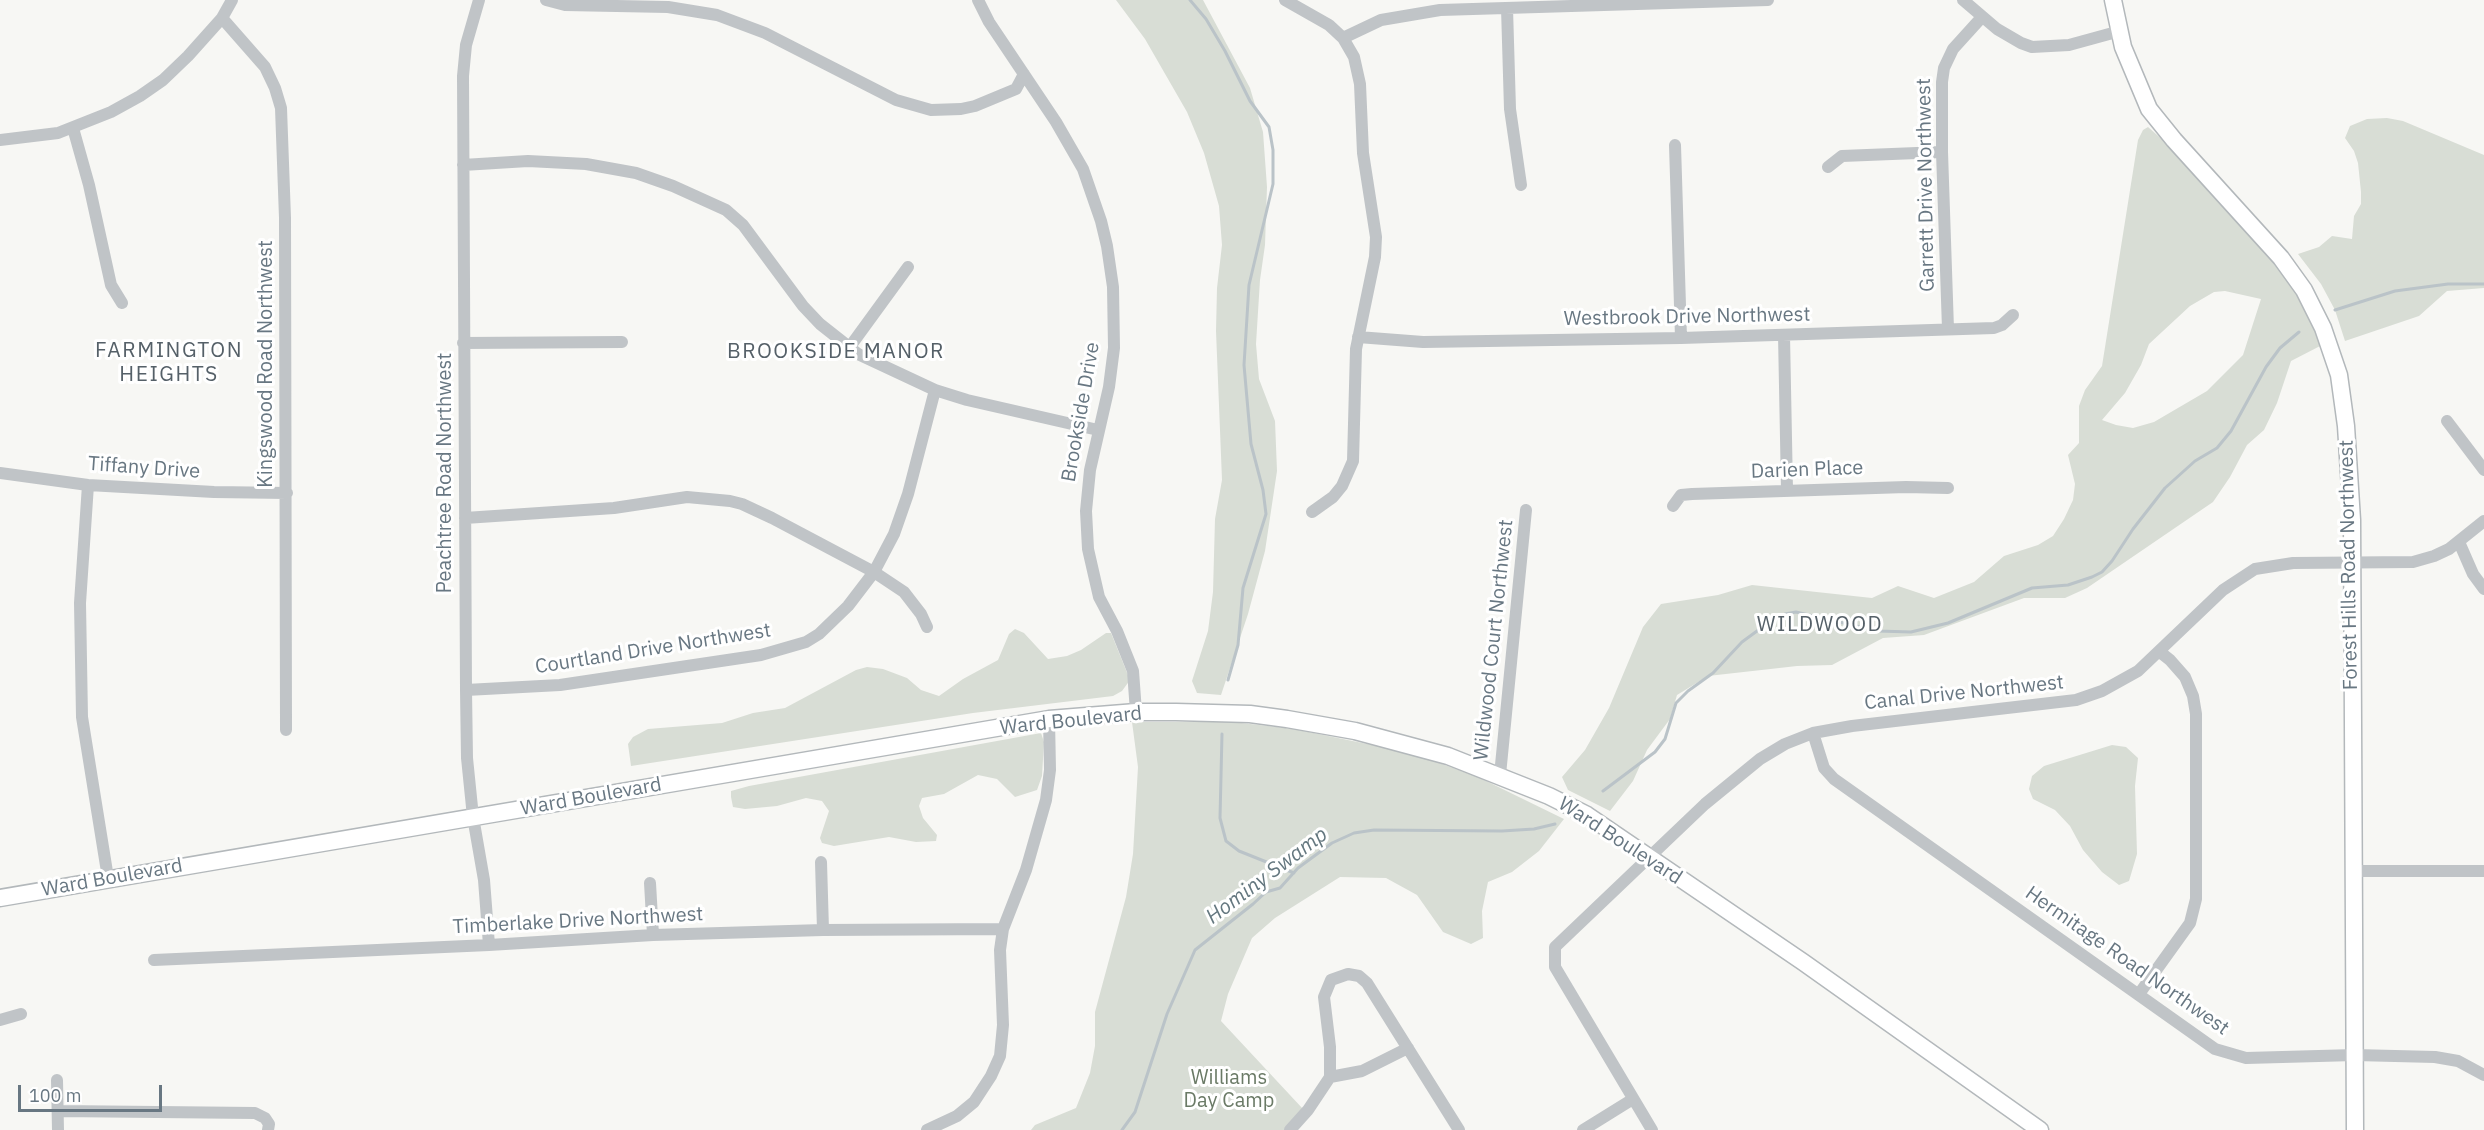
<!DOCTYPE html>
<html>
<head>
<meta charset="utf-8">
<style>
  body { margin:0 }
  #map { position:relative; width:2484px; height:1130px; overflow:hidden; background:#f7f7f4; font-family:"IBM Plex Sans",sans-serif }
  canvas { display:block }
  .scale { position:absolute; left:18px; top:1085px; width:144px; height:27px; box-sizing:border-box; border:3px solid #687782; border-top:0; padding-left:8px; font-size:18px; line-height:21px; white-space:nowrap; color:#687782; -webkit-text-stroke:4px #fff; paint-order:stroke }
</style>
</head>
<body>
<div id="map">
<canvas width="2484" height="1130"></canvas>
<div class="scale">100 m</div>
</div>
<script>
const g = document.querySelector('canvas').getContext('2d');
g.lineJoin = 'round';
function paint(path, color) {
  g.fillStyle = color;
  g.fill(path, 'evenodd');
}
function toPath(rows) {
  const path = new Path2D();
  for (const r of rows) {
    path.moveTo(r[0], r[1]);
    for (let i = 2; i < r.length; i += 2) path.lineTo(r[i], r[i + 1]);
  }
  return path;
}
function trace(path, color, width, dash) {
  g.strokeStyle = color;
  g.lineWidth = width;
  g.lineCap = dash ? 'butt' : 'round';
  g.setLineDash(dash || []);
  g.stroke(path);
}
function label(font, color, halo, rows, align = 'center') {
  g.font = font + ' "IBM Plex Sans",sans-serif';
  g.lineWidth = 6;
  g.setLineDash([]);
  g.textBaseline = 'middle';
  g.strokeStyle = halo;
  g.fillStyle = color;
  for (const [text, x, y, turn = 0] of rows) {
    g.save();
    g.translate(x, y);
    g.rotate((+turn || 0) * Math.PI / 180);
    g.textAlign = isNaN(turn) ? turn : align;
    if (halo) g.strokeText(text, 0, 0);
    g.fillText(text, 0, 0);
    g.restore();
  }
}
paint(toPath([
  [1116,0,1203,0,1250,88,1263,132,1267,187,1265,245,1260,280,1256,344,1259,379,1275,421,1277,471,1265,551,1248,614,1221,695,1197,693,1192,681,1208,631,1213,592,1215,519,1222,480,1216,331,1217,288,1222,245,1219,206,1204,153,1187,112,1145,39],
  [2387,118,2403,121,2484,155,2484,288,2447,291,2419,316,2345,341,2335,310,2321,284,2298,254,2319,247,2332,236,2352,239,2354,216,2361,204,2361,192,2358,163,2354,151,2345,138,2350,126,2367,119],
  [2148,127,2181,156,2250,231,2290,282,2324,344,2291,361,2277,403,2264,430,2247,445,2230,477,2213,502,2087,588,2065,598,2024,598,1924,635,1883,638,1832,665,1797,666,1708,676,1677,695,1670,719,1647,750,1633,781,1610,811,1568,790,1562,777,1585,750,1609,708,1643,627,1661,604,1718,595,1752,585,1872,598,1898,586,1934,598,1974,582,2004,556,2038,545,2053,536,2064,519,2073,500,2075,484,2068,455,2079,443,2079,406,2085,390,2102,366,2138,140,2143,130],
  [2225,291,2261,299,2243,355,2207,391,2154,422,2133,428,2116,425,2102,420,2125,393,2141,365,2149,344,2190,306,2214,292],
  [1015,629,1024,633,1048,659,1067,656,1081,650,1106,633,1111,633,1130,680,1122,691,1113,696,973,713,631,766,628,744,633,737,648,729,722,723,753,713,785,708,856,670,867,667,883,669,907,678,921,690,939,696,963,679,998,660,1009,634],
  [1132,722,1233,722,1294,729,1377,746,1426,758,1480,778,1564,819,1539,851,1512,872,1488,882,1482,911,1483,938,1471,944,1443,932,1417,895,1386,878,1340,877,1275,918,1252,938,1228,994,1221,1021,1303,1109,1286,1130,1031,1130,1035,1125,1076,1108,1090,1073,1095,1046,1095,1012,1126,897,1133,854,1138,767],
  [1041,733,1044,742,1042,776,1037,790,1015,797,997,779,978,775,944,794,922,798,919,806,923,818,937,835,936,841,916,842,889,837,834,846,822,843,820,838,829,811,822,801,806,798,777,806,745,809,733,807,731,797,731,791,749,786],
  [2112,745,2126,747,2138,758,2135,786,2137,854,2129,881,2119,885,2102,872,2083,850,2070,826,2055,810,2033,799,2029,789,2032,776,2044,766]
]), '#d8ddd5');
trace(toPath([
  [1190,0,1206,19,1225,51,1250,101,1269,127,1273,150,1273,184,1249,285,1244,365,1251,444,1263,490,1266,514,1243,588,1238,645,1228,680],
  [2335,310,2395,291,2448,284,2484,284],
  [1222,734,1220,818,1226,841,1239,851,1294,873],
  [1603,791,1655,752,1665,739,1676,703,1688,691,1713,673,1742,642,1772,620,1785,614,1796,612,1878,631,1911,632,1948,623,2032,588,2068,585,2092,577,2102,572,2112,561,2133,529,2165,488,2195,461,2217,448,2231,431,2266,367,2280,348,2299,332],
  [1122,1130,1135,1112,1167,1014,1195,950,1253,904,1266,892,1280,888,1298,868,1332,843,1354,833,1374,830,1502,831,1534,829,1555,824]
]), '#bac3c8', 3);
const secondary = toPath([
  [2113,0,2123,47,2149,109,2174,140,2281,258,2304,290,2323,328,2339,375,2346,426,2352,520,2355,1130],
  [0,898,1049,719,1136,712,1176,712,1250,714,1287,719,1355,731,1448,756,1549,796,1587,815,1803,962,2040,1130]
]);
trace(secondary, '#b3b8bb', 19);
trace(toPath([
  [479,0,466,45,463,76,466,690,467,758,473,817,484,880,489,945],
  [546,0,565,5,668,7,717,15,765,33,896,100,931,110,961,109,975,106,1016,89,1024,74],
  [978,0,989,22,1056,122,1083,169,1101,221,1107,246,1113,287,1114,348,1109,387,1090,470,1086,511,1088,549,1099,597,1117,631,1133,671,1136,712],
  [1285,0,1329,25,1343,38,1354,57,1360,84,1363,153,1376,237,1375,257,1356,349,1353,461,1342,486,1333,497,1312,512],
  [1963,0,1997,29,2021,43,2032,47,2069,45,2120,31],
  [1507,8,1510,109,1521,185],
  [222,18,265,67,275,88,281,108,285,218,286,730],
  [1343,38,1381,20,1440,10,1768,0],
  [73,128,89,185,111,285,122,303],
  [0,140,58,133,111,112,140,96,163,80,188,56,222,18,232,0],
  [1675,145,1681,338],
  [463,165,528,161,586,164,636,173,673,186,726,210,743,225,803,306,820,324,858,354,935,390,967,400,1098,430],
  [1828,167,1842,156,1942,152],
  [1948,329,1942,152,1942,82,1944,68,1953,49,1982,17],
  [1784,335,1787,490],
  [1358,337,1423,342,1681,338,1994,328,2002,325,2013,315],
  [463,343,622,342],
  [849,348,908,267],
  [2447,421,2484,470],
  [0,473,88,485,214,492,287,493],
  [88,485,80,603,82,717,108,878],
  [1673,506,1681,495,1692,494,1906,487,1948,488],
  [465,518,614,508,687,497,730,501,742,504,772,518,874,572,904,592,921,614,927,627],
  [2459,542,2473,574,2484,589],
  [466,690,560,685,761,655,806,642,819,634,848,606,874,572,894,534,908,494,935,390],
  [1813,733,1824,768,1834,779,2215,1049,2246,1058,2355,1055,2435,1057,2458,1061,2484,1075],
  [1500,775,1526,510],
  [821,862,823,930],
  [2353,871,2484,871],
  [650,883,653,935],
  [154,960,489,945,653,935,823,930,1003,929],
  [2139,994,2190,923,2196,899,2196,714,2193,696,2185,677,2170,660,2160,652],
  [0,1020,21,1014],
  [1330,1077,1362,1071,1408,1048],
  [57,1080,58,1130],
  [58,1111,255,1113,265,1118,269,1124,268,1130],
  [927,1130,957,1116,974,1102,991,1076,1000,1056,1003,1025,1000,950,1003,929,1026,870,1046,800,1050,770,1049,719],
  [1290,1130,1308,1110,1330,1077,1330,1047,1324,997,1331,980,1348,974,1359,976,1367,983,1459,1130],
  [1583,1130,1633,1099],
  [1652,1130,1555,967,1555,947,1705,804,1760,759,1785,744,1813,733,1852,726,2076,700,2102,691,2138,671,2223,590,2255,569,2293,563,2413,562,2434,556,2449,549,2484,521]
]), '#c0c4c7', 12);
trace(secondary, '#fff', 16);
label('20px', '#687782', '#fff', [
  ["Garrett Drive Northwest",1926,185,-91],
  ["Westbrook Drive Northwest",1687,317,-1],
  ["Kingswood Road Northwest",266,364,-90],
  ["Brookside Drive",1081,412,-80],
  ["Tiffany Drive",144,468,4],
  ["Darien Place",1807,470,-2],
  ["Peachtree Road Northwest",445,473,-90],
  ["Forest Hills Road Northwest",2349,565,-91],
  ["Wildwood Court Northwest",1494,640,-84],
  ["Courtland Drive Northwest",653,649,-9],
  ["Canal Drive Northwest",1964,693,-6],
  ["Ward Boulevard",1071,721,-6],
  ["Ward Boulevard",591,797,-10],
  ["Ward Boulevard",1620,841,33],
  ["Ward Boulevard",112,878,-10],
  ["Timberlake Drive Northwest",578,921,-3],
  ["Hermitage Road Northwest",2127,961,35]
]);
label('20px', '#6a7a66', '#fff', [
  ["Williams",1229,1078],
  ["Day Camp",1229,1101]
]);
g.letterSpacing = '1.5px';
label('21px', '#556068', '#fff', [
  ["FARMINGTON",169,351],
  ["HEIGHTS",169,375],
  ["BROOKSIDE MANOR",836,352],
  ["WILDWOOD",1820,625]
]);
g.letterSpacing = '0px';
label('italic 21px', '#64777f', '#fff', [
  ["Hominy Swamp",1267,876,-37]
]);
</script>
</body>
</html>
